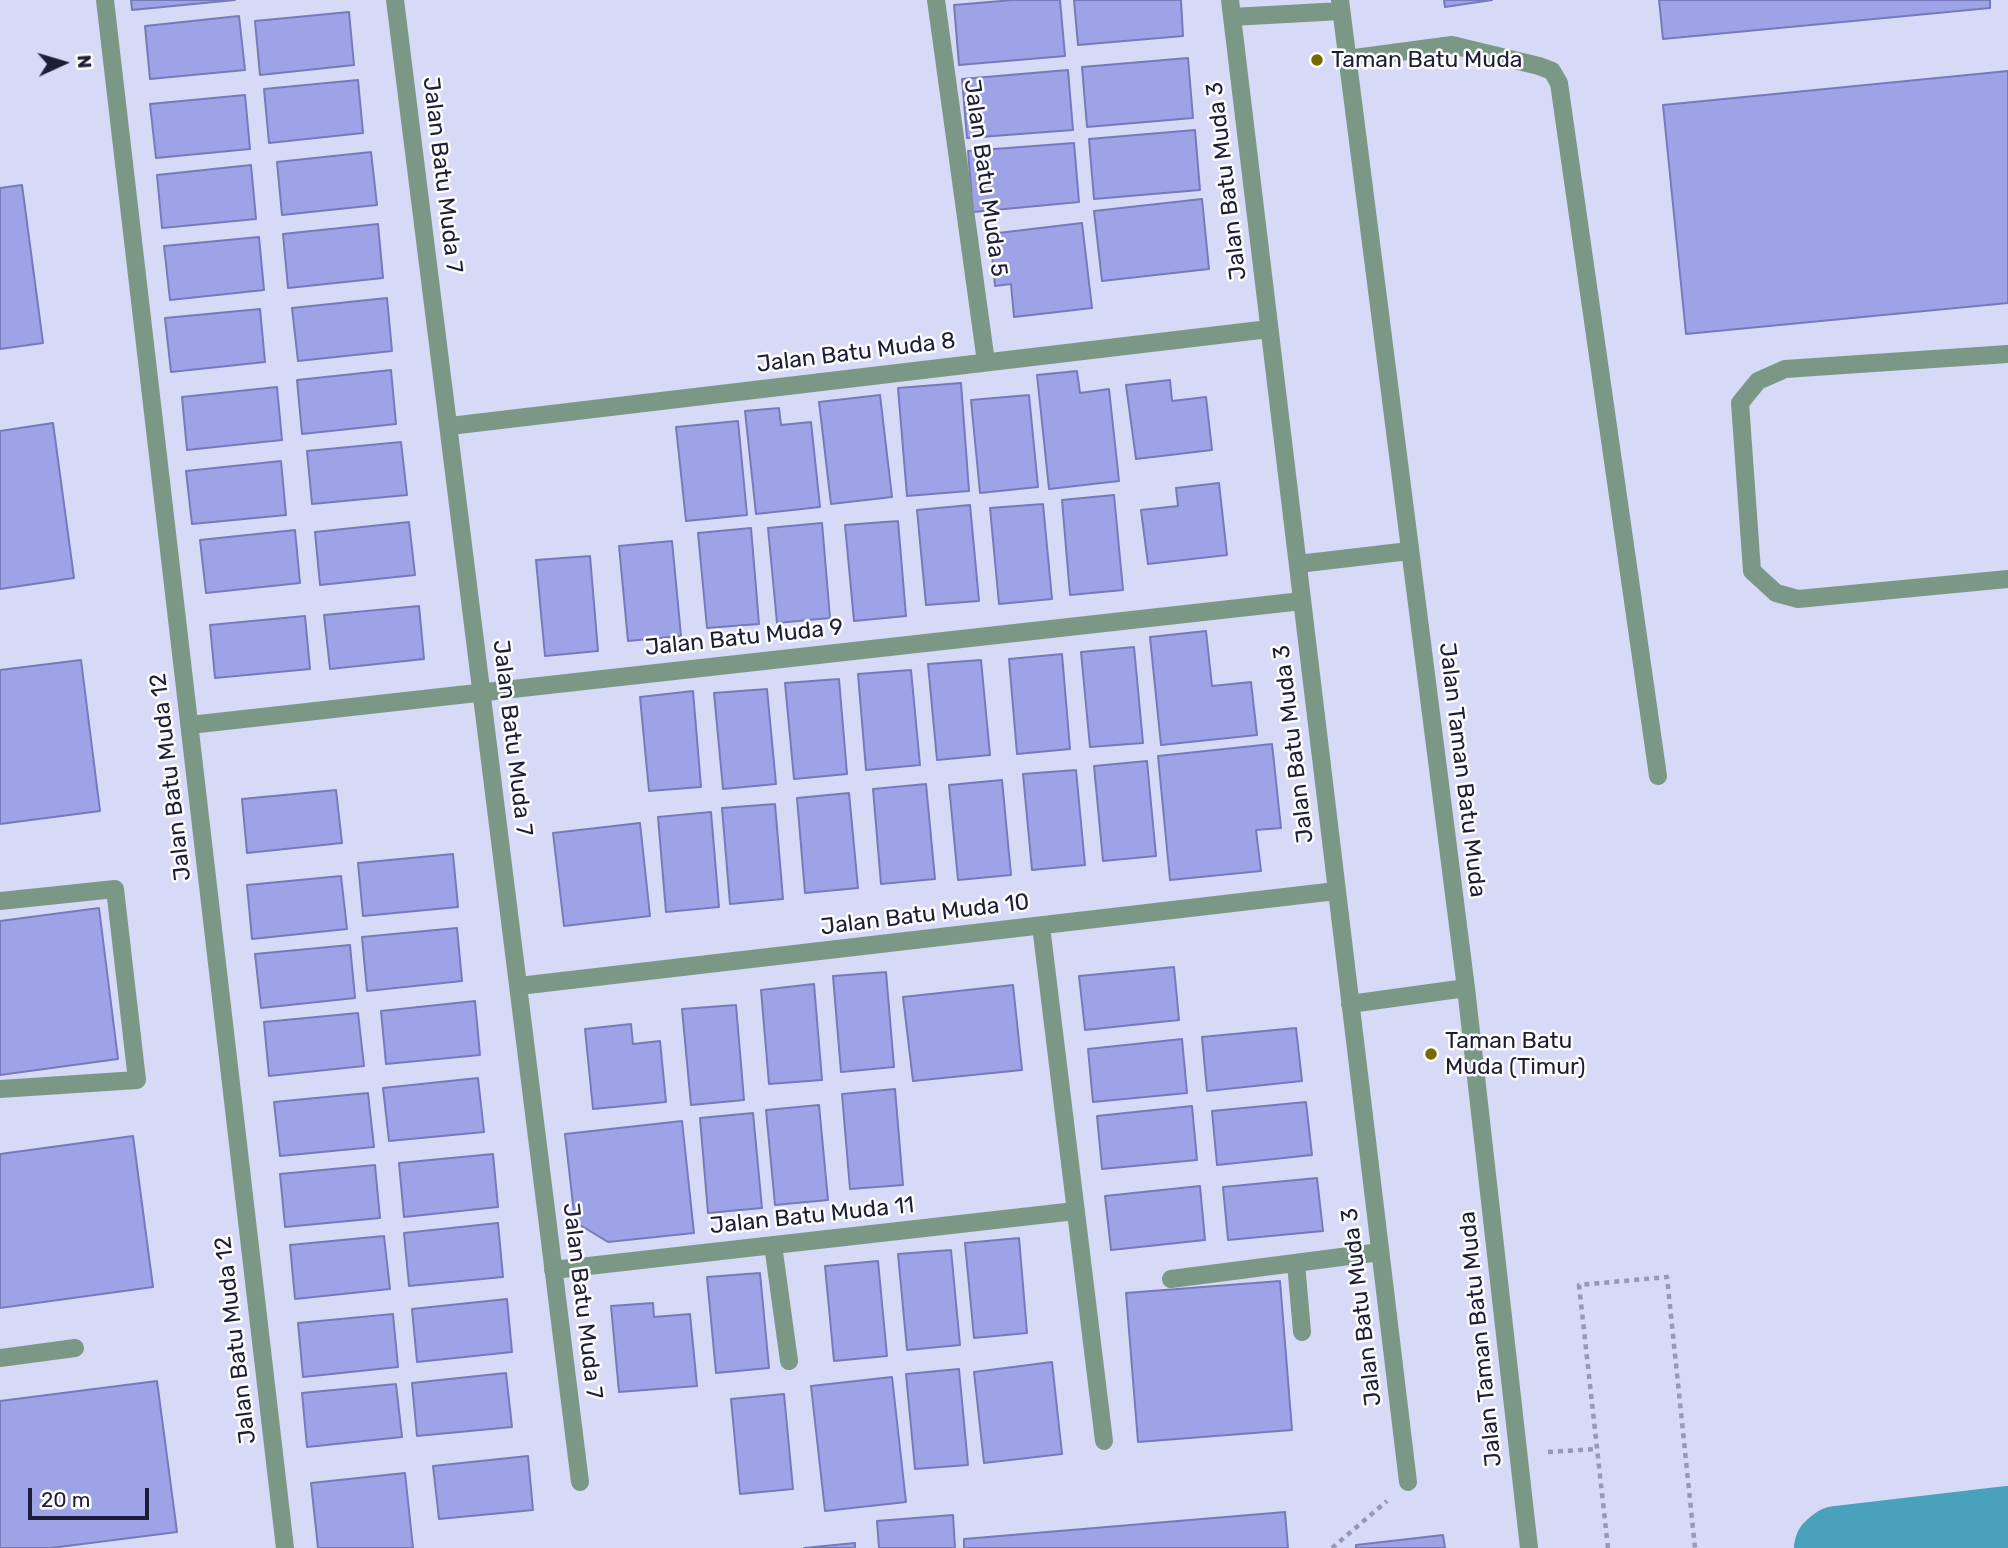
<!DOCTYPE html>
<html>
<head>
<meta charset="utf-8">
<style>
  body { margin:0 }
  #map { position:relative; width:2008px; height:1548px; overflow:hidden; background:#d6daf6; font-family:Rubik,sans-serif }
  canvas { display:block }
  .north { position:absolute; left:28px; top:28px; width:70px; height:70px; -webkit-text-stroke:5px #fdfdfd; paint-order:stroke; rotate:86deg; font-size:19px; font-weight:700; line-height:28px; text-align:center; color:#1c1e37 }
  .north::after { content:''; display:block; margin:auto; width:24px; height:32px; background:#1c1e37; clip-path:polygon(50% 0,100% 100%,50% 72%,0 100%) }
  .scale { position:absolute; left:28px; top:1488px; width:121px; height:32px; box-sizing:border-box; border:4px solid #1c1e37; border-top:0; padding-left:9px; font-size:21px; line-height:24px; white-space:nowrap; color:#1c1e37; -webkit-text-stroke:5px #fdfdfd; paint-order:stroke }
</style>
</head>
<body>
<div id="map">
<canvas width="2008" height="1548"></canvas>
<div class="north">N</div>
<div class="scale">20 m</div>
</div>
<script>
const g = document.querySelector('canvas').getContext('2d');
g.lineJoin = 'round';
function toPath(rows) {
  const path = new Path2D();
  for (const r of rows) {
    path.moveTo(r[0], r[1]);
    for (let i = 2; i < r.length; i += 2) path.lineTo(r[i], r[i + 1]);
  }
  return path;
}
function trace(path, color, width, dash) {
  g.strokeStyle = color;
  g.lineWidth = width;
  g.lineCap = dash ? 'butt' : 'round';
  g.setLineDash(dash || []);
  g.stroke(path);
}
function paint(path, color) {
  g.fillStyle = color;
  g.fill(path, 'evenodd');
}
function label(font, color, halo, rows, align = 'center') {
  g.font = font + ' Rubik,sans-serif';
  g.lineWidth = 5;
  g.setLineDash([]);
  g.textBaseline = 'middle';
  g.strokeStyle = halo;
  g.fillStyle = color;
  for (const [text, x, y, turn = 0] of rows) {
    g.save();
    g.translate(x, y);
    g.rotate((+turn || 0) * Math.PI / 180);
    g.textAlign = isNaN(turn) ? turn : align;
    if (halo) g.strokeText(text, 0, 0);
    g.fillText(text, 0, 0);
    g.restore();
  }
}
trace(toPath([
  [1831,1548,1837,1543,2008,1523]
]), '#49a1bb', 74);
const building = toPath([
  [131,0,235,0,132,10,131,0],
  [1013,0,1060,0,1065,56,959,65,954,5,1013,0],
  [1074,0,1181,0,1183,36,1078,45,1074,0],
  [1444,0,1492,0,1445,7,1444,0],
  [1659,0,1990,0,1990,8,1663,39,1659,0],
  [349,12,354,65,260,75,255,21,349,12],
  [239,16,245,70,150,79,145,26,239,16],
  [1188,58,1193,118,1087,127,1082,67,1188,58],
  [1068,70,1073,130,967,138,962,79,1068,70],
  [2008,71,2008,303,1686,334,1663,105,2008,71],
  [358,80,363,133,269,143,264,89,358,80],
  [245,95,250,149,156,158,150,104,245,95],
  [1195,130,1200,190,1094,199,1089,139,1195,130],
  [1074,143,1079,202,973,212,968,151,1074,143],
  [371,152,377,205,282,215,277,162,371,152],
  [251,165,256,219,162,228,157,175,251,165],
  [22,185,43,343,0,349,0,188,22,185],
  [1202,199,1209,269,1102,281,1094,211,1202,199],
  [1082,223,1092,308,1014,317,1011,284,995,286,990,234,1082,223],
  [378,224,383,278,288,288,283,234,378,224],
  [259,237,264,290,170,300,164,246,259,237],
  [387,298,392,351,298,361,292,308,387,298],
  [260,309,265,362,171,372,165,318,260,309],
  [391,370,396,424,302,434,297,380,391,370],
  [1077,371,1080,393,1109,389,1119,481,1049,489,1037,375,1077,371],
  [1170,380,1172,401,1206,397,1212,450,1136,459,1126,385,1170,380],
  [961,383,969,491,907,496,898,388,961,383],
  [277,387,282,440,187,450,182,397,277,387],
  [880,395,892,497,831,504,819,402,880,395],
  [1029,395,1038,487,980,493,971,400,1029,395],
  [779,408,781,425,811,422,820,507,756,514,745,411,779,408],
  [738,421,747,515,686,521,676,427,738,421],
  [53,423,74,578,0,589,0,431,53,423],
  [401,442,407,495,312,504,307,451,401,442],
  [281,461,286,515,192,524,186,471,281,461],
  [1219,483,1227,555,1148,564,1141,510,1178,506,1176,488,1219,483],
  [1114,495,1123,590,1070,595,1062,500,1114,495],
  [1043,504,1052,599,999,604,990,508,1043,504],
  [970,505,979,601,926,605,917,510,970,505],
  [898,521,906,616,854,621,845,525,898,521],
  [409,522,415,575,320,585,315,532,409,522],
  [822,523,830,618,777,623,768,528,822,523],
  [751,528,759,624,707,628,698,533,751,528],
  [295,530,300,583,206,593,200,540,295,530],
  [672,541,681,636,628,641,619,546,672,541],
  [590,556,598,651,545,656,536,560,590,556],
  [419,606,424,659,330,669,324,615,419,606],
  [305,616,310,669,215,678,210,625,305,616],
  [1206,631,1212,686,1251,682,1257,735,1161,745,1150,637,1206,631],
  [1134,647,1143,743,1090,747,1081,652,1134,647],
  [1062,654,1070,749,1017,754,1009,659,1062,654],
  [81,660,100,811,0,824,0,670,81,660],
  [981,660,990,755,937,760,928,664,981,660],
  [911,670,920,765,866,770,858,674,911,670],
  [839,679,847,774,794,779,785,683,839,679],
  [767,689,776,784,723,789,714,693,767,689],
  [693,691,701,787,649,791,640,697,693,691],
  [1272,744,1281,828,1256,830,1261,871,1170,880,1158,756,1272,744],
  [1147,761,1156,856,1103,861,1094,766,1147,761],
  [1076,770,1085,865,1032,870,1023,774,1076,770],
  [1002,780,1011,875,958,880,949,785,1002,780],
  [926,784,935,879,881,884,873,789,926,784],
  [336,790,342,843,247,853,242,799,336,790],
  [849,793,858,888,805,893,797,798,849,793],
  [775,804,783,899,730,904,722,808,775,804],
  [711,812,719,907,666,912,658,817,711,812],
  [640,823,650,916,564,926,553,833,640,823],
  [453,854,458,907,363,916,358,863,453,854],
  [341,876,347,929,252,939,247,885,341,876],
  [99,908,118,1059,0,1075,0,921,99,908],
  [457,928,462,981,367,991,362,937,457,928],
  [350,945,355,998,261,1008,255,954,350,945],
  [1174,967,1179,1020,1085,1030,1079,976,1174,967],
  [886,972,894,1067,841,1072,833,976,886,972],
  [814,984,822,1080,769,1084,761,990,814,984],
  [1013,985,1022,1070,913,1081,903,997,1013,985],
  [475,1001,480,1055,386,1064,381,1011,475,1001],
  [736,1005,744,1100,691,1105,682,1009,736,1005],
  [358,1013,364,1066,269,1076,264,1022,358,1013],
  [631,1024,633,1044,660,1041,666,1102,593,1109,585,1029,631,1024],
  [1296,1028,1302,1081,1207,1091,1202,1037,1296,1028],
  [1182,1039,1187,1093,1093,1102,1088,1049,1182,1039],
  [478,1078,484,1132,389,1141,383,1088,478,1078],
  [895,1089,903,1185,850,1189,842,1094,895,1089],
  [368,1093,374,1147,280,1156,274,1102,368,1093],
  [1306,1102,1312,1155,1217,1165,1212,1111,1306,1102],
  [819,1105,828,1200,775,1205,766,1110,819,1105],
  [1192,1106,1197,1160,1102,1169,1097,1116,1192,1106],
  [753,1113,762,1208,708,1213,700,1118,753,1113],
  [682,1121,694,1233,608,1242,575,1222,565,1134,682,1121],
  [133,1136,153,1287,0,1308,0,1154,133,1136],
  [493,1154,498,1207,404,1217,399,1163,493,1154],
  [375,1165,380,1218,285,1227,280,1174,375,1165],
  [1317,1178,1323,1231,1228,1240,1223,1187,1317,1178],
  [1200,1186,1205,1240,1111,1250,1105,1196,1200,1186],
  [498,1223,503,1277,409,1286,404,1233,498,1223],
  [384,1236,390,1289,295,1299,290,1245,384,1236],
  [1019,1238,1027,1333,974,1338,965,1243,1019,1238],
  [951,1250,960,1345,907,1350,898,1254,951,1250],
  [878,1261,887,1356,834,1361,825,1266,878,1261],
  [760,1273,769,1368,716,1373,707,1277,760,1273],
  [1280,1281,1292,1430,1138,1442,1126,1293,1280,1281],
  [507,1299,512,1352,417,1362,412,1309,507,1299],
  [653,1303,654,1317,690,1314,697,1386,619,1392,611,1306,653,1303],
  [393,1314,398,1367,303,1377,298,1323,393,1314],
  [1052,1362,1062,1454,984,1463,974,1372,1052,1362],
  [959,1369,968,1465,915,1469,906,1374,959,1369],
  [506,1373,512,1427,417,1436,412,1383,506,1373],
  [892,1377,906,1502,825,1511,811,1386,892,1377],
  [157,1381,177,1532,51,1548,0,1548,0,1401,157,1381],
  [396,1384,402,1437,307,1447,302,1393,396,1384],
  [784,1394,793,1489,740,1494,731,1399,784,1394],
  [528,1456,533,1510,439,1519,433,1466,528,1456],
  [405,1473,413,1548,318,1548,311,1483,405,1473],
  [1285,1512,1288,1548,964,1548,964,1539,1285,1512],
  [953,1515,955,1548,879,1548,877,1521,953,1515],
  [1443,1535,1445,1548,1356,1548,1356,1545,1443,1535],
  [855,1543,855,1548,804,1548,855,1543]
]);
paint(building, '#9da3e6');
trace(building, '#767aba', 2);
trace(toPath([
  [1548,1452,1596,1449],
  [1332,1548,1387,1501],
  [1608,1548,1579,1285,1667,1277,1695,1548]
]), '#9599b4', 4.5, [5, 5]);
trace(toPath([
  [105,0,285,1548],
  [395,0,580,1482],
  [936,0,986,362],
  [1230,0,1408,1482],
  [1340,0,1466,988,1529,1548],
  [1232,17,1341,11],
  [1347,59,1452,45,1539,66,1552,71,1559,83,1658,776],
  [2008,354,1785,369,1758,381,1740,403,1752,571,1776,593,1798,599,2008,579],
  [450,426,1269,329],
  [1298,564,1409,551],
  [190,725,1302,601],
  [0,901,115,889,137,1080,0,1089],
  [1041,926,1104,1441],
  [519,986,1336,891],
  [1350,1004,1466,988],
  [773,1245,789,1361],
  [1296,1263,1302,1332],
  [553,1270,1075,1211],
  [1171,1279,1380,1252],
  [0,1358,75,1348]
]), '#7b9887', 18);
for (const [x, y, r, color] of [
  [1317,60,7,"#786a01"],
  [1431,1054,7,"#786a01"]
]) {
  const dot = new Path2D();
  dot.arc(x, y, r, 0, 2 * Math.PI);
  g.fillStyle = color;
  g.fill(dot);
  trace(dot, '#fdfdfd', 2.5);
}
label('23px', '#1c1e37', '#fdfdfd', [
  ["Taman Batu Muda",1331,60],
  ["Taman Batu",1445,1041],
  ["Muda (Timur)",1445,1067]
], 'left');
label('23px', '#1c1e37', '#fdfdfd', [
  ["Jalan Batu Muda 7",442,175,83],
  ["Jalan Batu Muda 5",985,178,82],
  ["Jalan Batu Muda 3",1227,181,-97],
  ["Jalan Batu Muda 8",856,353,-7],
  ["Jalan Batu Muda 9",744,638,-6],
  ["Jalan Batu Muda 7",512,738,83],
  ["Jalan Batu Muda 3",1294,744,-97],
  ["Jalan Taman Batu Muda",1462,770,83],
  ["Jalan Batu Muda 12",171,777,-97],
  ["Jalan Batu Muda 10",925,915,-7],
  ["Jalan Batu Muda 11",812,1216,-6],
  ["Jalan Batu Muda 7",582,1301,83],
  ["Jalan Batu Muda 3",1362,1307,-97],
  ["Jalan Taman Batu Muda",1481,1339,-96],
  ["Jalan Batu Muda 12",236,1340,-97]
]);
</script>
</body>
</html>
